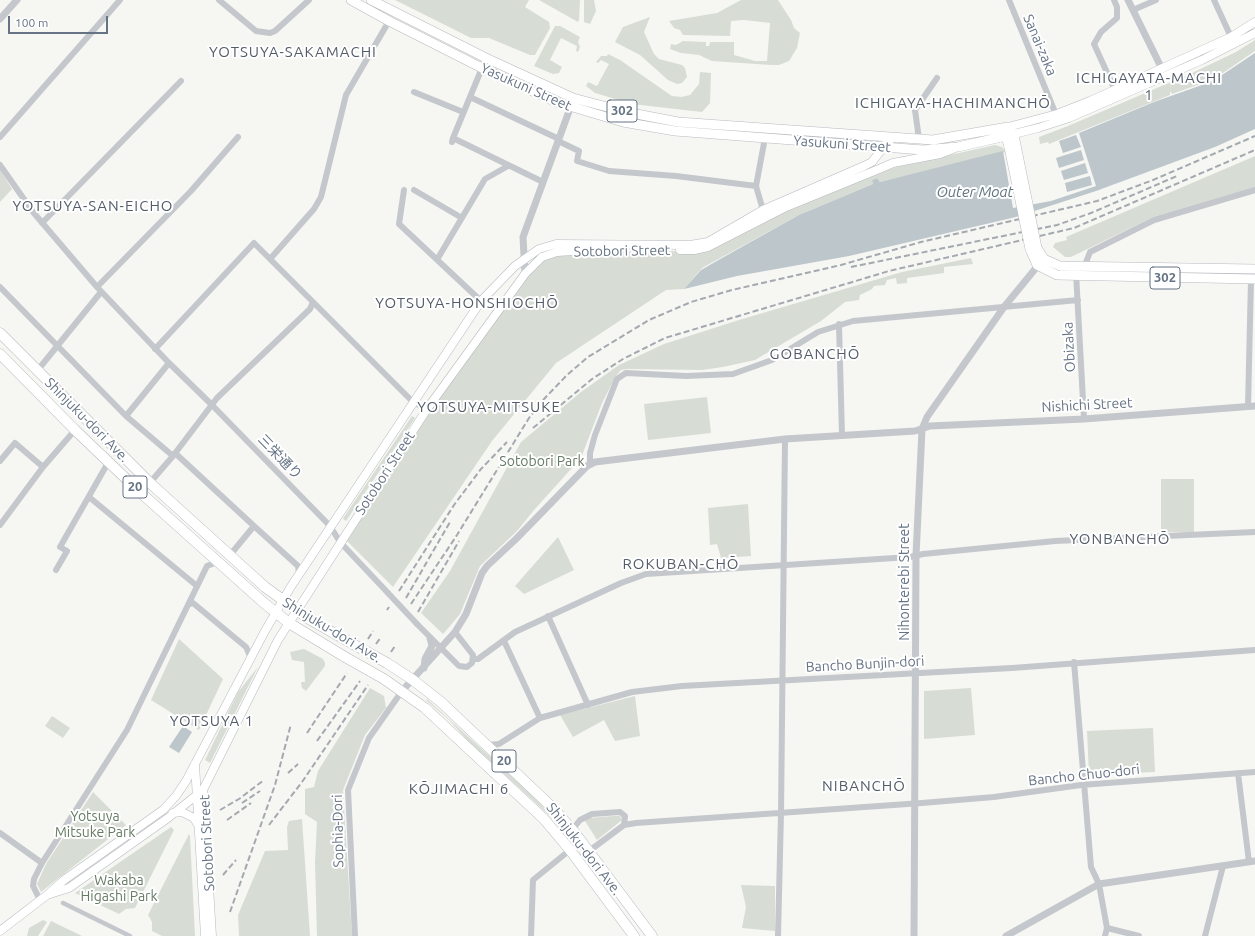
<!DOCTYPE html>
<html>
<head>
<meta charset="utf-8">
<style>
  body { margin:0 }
  #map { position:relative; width:1255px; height:936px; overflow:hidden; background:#f6f6f3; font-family:Ubuntu,sans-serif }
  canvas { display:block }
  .scale { position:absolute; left:8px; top:16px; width:100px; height:18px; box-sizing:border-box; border:2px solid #657384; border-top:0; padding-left:5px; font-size:12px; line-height:14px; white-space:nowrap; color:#657384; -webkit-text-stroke:3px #fff; paint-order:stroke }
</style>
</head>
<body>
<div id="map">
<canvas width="1255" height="936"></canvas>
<div class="scale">100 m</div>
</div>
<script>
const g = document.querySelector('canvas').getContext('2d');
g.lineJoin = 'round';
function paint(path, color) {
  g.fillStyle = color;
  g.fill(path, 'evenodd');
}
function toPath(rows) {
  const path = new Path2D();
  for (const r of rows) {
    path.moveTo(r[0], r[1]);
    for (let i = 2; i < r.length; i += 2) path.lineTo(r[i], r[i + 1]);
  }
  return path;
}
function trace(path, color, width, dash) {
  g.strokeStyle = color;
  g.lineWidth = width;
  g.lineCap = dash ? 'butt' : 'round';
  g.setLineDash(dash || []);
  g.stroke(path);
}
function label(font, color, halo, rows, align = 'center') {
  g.font = font + ' Ubuntu,"Noto Sans JP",sans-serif';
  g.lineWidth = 4;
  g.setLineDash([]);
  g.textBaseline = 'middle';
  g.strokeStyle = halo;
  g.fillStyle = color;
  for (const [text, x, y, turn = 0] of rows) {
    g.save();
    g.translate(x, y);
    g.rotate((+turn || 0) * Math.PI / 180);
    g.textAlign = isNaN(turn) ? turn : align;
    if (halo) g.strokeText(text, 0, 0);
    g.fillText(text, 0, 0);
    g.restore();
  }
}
paint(toPath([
  [395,0,529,0,525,7,549,22,550,28,535,55,530,55,489,38,471,38],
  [539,0,580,0,579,20,578,22],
  [584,0,594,0,596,11,590,24,584,22],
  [741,0,778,0,791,20,794,28,800,33,797,48,789,61,779,65,771,65,712,61,699,55,681,53,670,49,671,44,676,45,683,41,706,42,706,46,709,46,710,42,734,42,734,55,755,61,767,61,770,23,744,20,731,21,730,36,683,35,680,30,674,28,669,21,717,13],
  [650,17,644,32,654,54,659,59,682,65,685,68,687,77,682,83,677,84,668,80,640,55,615,42,623,27],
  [555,26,560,26,580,37,578,42,580,47,578,52,576,51,577,46,561,38,550,60,562,67,559,73,553,74,534,66],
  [1255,40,1255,51,1214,79,1172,94,1170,91,1170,95,1049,144,1048,142,1040,144,1039,137,1068,126,1192,73,1236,52],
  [608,54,620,60,672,96,681,97,690,95,699,84,700,72,711,73,710,103,702,112,632,104,595,93,586,86,588,82,597,86,609,64,601,60,598,63,596,62,601,56,607,56],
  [995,145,1002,147,1006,152,880,182,877,178,872,180,873,184,799,215,702,268,684,289,666,290,556,363,492,441,393,587,344,538,427,409,538,263,557,252,703,251,771,215,896,167],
  [1255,156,1255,187,1153,217,1071,257,1065,257,1053,247,1055,243,1067,240,1066,237],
  [0,170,12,189,0,202],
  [971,258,973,264,944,267,944,273,907,278,907,283,897,284,896,278,887,280,885,285,874,286,872,289,860,295,859,300,845,302,821,321,755,360,723,367,702,370,628,369,621,370,616,376,602,403,581,458,534,510,517,531,480,566,460,614,450,626,443,634,421,613,450,571,521,442,581,392,619,365,664,344,739,320,902,272],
  [707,397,711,433,648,440,644,404],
  [412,416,415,418,346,521,343,519,344,517],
  [1161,479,1194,479,1194,532,1161,532],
  [748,504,751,556,721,558,717,544,710,545,708,508],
  [558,537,574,570,524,594,515,586],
  [179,639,223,679,199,730,151,700],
  [304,649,323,659,325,663,325,666,306,691,302,688,301,682,305,682,304,662,292,660,290,652],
  [258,667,210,763,205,760,238,692],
  [370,688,384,696,386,708,365,735,343,790,352,936,317,936,315,862,317,822,305,814,305,789,314,787,318,771],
  [971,688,975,735,924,739,924,691],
  [635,696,640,736,615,741,604,720,573,737,560,715],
  [427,699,531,794,570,836,568,837,551,817,469,742,450,721,426,700],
  [52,716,70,728,63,738,45,726],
  [1153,728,1155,772,1089,775,1087,731],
  [93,792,126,825,41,892,37,884,46,864],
  [613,816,620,816,622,820,597,840,585,821,589,818],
  [302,819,310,936,239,936,238,915,265,851,288,850,287,827,289,821],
  [171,827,174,830,135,908,126,909,119,914,75,893],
  [189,834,190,836,195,936,162,936,152,931,152,922,148,915],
  [741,885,775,886,775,931,742,928,746,907],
  [43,920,47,922,38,936,27,936,29,928],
  [51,921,82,936,43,936]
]), '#d7ddd4');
paint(toPath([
  [1255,53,1255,129,1215,147,1096,191,1016,217,849,256,737,276,684,289,701,270,738,249,799,215,873,184,872,180,877,178,880,182,1003,151,1013,208,1051,201,1096,186,1079,133,1154,102,1213,81],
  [1076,135,1081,147,1063,153,1059,141],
  [1081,150,1084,160,1059,168,1056,158],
  [1085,163,1088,173,1064,180,1061,171],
  [1090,176,1092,185,1067,192,1065,183],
  [183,726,192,732,179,753,169,747]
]), '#bcc6cb');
const secondary = toPath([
  [1255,22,1231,37,1090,101,1057,114,1008,127,1006,136,1038,128,1069,118,1202,60,1255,33],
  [680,250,694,250,708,247,786,207,879,169,893,163,940,154,953,149],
  [195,764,205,936],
  [173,813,182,812,194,818,198,825],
  [50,894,69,888,168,818,203,790],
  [0,931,47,895,64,880,163,810,176,796,186,781,265,631,290,588,481,301,515,266,539,249,556,244,690,245,708,242,763,210,864,166,872,162,888,141,895,137],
  [212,936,203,790,278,640,427,409,525,274,542,257,557,252,604,249]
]);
const primary = toPath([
  [351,0,389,21,482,68,556,102,623,122,675,131,923,150,958,147,1006,136,1009,147],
  [371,0,486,58,560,92,573,98,626,112,678,122,933,140,1008,127,1014,135,1016,145],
  [1037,248,1044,259,1060,266,1255,269],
  [1030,249,1037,265,1057,275,1255,279]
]);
const trunk = toPath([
  [0,333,150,483,265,587,309,619,353,644],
  [0,354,75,430,141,493,264,603,289,623,345,657],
  [387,663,413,680,441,702,555,810,575,833,652,936],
  [384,679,425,708,544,819,570,850,634,936]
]);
trace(secondary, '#b6bac0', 9);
trace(primary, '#b7babf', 10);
trace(trunk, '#b7b9bd', 11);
trace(toPath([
  [63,903,130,936]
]), '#c4c7cb', 4.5);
trace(toPath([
  [219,0,256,31,270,33,275,31,309,0],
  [1009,0,1057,117],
  [1114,0,1117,7,1117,18,1101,32,1094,44,1115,90],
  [1214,0,1231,37],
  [1133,10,1156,0],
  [414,92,463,112],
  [470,97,559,139],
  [0,137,120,0],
  [453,138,482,68],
  [919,139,915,110,937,78],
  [558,141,579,151,577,161,609,171,676,176,756,186],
  [452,142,453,138,543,182],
  [0,165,33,212,97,287,169,363,212,405,330,526,340,542,388,593],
  [404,190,399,224,481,301],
  [414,190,462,218],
  [763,210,756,186,765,138],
  [42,223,181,81],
  [438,258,485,179,508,166],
  [270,259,314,209,321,197,346,95,389,21],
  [1081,266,1085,265,1090,252,1154,220,1255,190],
  [1076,273,1084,419],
  [0,287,126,416,173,456],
  [97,287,191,191,238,137],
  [839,324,842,436],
  [155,349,254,243,413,402,427,409],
  [37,371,101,292],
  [1248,407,1251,279],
  [126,416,169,363],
  [175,453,254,526,230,555],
  [0,461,15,443,43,467,75,430],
  [590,464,590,453,595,435,617,379,626,373,686,376,733,374,772,360,818,332,853,321,1078,300],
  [141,493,173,456,217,398,310,309,313,302],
  [89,497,197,586],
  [0,525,43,467],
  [254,526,298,566,299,574],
  [56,570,67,551,60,547,109,461],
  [189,604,193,603,246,647,251,658],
  [548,616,588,705],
  [417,624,459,666,467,667,472,663,473,655,455,632],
  [502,642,505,643,540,718],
  [473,659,478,659,515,632,621,583,646,574,910,557,923,554,1055,541,1255,532],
  [1074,662,1091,867,1099,884,1107,928,1105,936],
  [488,745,499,744,540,718,632,692,682,686,1012,668,1255,650],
  [1238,773,1249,862],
  [572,830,580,820,592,814,620,812,625,816,624,825],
  [0,833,42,863],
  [577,860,624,825,636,823,922,803,994,797,1081,785,1255,772],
  [40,900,33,886,34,879,42,863,127,730,207,566,217,562],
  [1107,928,1139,936],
  [355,936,348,790,369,738,402,691],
  [531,936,533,880,581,841],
  [778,936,781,813,785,439],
  [1205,936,1223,866]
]), '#c4c7cb', 6);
trace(toPath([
  [1128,0,1162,69],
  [0,19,17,0],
  [525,274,523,237,572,103],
  [424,668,425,659,432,646,430,638],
  [402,691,455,632,466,614,482,573,487,566,516,539,587,466,595,462,785,439,915,431,930,426,1084,419,1255,406],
  [914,936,916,556,922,429,927,417,1004,307,1040,263],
  [1006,936,1099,884,1255,861]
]), '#c4c7cb', 7);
trace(secondary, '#fff', 8);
trace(primary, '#fff', 9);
trace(trunk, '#fff', 10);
trace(toPath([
  [851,267,1057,225,1091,213,1177,176],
  [533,428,592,379,623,359,665,338,889,271,1074,228,1255,150],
  [399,591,454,505,481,469,507,442],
  [406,598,450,522],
  [411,604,457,535,529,418,544,399,567,375,588,357,649,320,691,302,732,290,841,265,921,242,1097,201,1153,180,1255,136],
  [387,610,389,607],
  [418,612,459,541],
  [368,639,373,631],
  [376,644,381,637],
  [391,652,395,646],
  [307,733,347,673],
  [317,741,360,681],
  [288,773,298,764],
  [242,803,260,791],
  [220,810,239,799,264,780],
  [227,820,251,803],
  [269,825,302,782,368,685],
  [223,875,236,860],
  [230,912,275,785,291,724]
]), '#a4a9b0', 2, [6, 3]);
const primaryBridge = toPath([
  [1016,145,1037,248],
  [1009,147,1030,249]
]);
const trunkBridge = toPath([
  [353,644,387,663],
  [345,657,384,679]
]);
trace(primaryBridge, '#b7babf', 10, []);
trace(trunkBridge, '#b7b9bd', 11, []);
trace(toPath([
  [388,593,417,624]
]), '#c4c7cb', 6);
trace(primaryBridge, '#fff', 9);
trace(trunkBridge, '#fff', 10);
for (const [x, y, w] of [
  [622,111,30],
  [1165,278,30],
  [135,487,24],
  [504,761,24]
]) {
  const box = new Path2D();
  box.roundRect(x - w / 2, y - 11, w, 22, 3);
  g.fillStyle = '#fff';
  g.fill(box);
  trace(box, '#657384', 1);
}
label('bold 13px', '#657384', null, [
  ["302",622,111],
  ["302",1165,278],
  ["20",135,487],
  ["20",504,761]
]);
label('14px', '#657384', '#fff', [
  ["Sanai-zaka",1040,45,67],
  ["Yasukuni Street",526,87,24],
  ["Yasukuni Street",842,144,4],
  ["Sotobori Street",622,251,-1],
  ["Obizaka",1069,347,-93],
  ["Nishichi Street",1087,405,-3],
  ["Shinjuku-dori Ave.",87,420,45],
  ["三栄通り",280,457,46],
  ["Sotobori Street",385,473,-57],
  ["Nihonterebi Street",904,582,-90],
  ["Shinjuku-dori Ave.",332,630,31],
  ["Bancho Bunjin-dori",865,664,-3],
  ["Bancho Chuo-dori",1084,775,-6],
  ["Sophia-Dori",338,831,-91],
  ["Sotobori Street",207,843,-93],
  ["Shinjuku-dori Ave.",584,849,52]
]);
label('14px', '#667b64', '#fff', [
  ["Sotobori Park",542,461],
  ["Yotsuya",95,816],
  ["Mitsuke Park",95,832],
  ["Wakaba",119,880],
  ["Higashi Park",119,896]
]);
g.letterSpacing = '1px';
label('15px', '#535d69', '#fff', [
  ["YOTSUYA-SAKAMACHI",293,52],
  ["ICHIGAYATA-MACHI",1149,78],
  ["1",1149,95],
  ["ICHIGAYA-HACHIMANCHŌ",953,103],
  ["YOTSUYA-SAN-EICHO",93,206],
  ["YOTSUYA-HONSHIOCHŌ",467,303],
  ["GOBANCHŌ",815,354],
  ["YOTSUYA-MITSUKE",489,407],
  ["YONBANCHŌ",1120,539],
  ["ROKUBAN-CHŌ",681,564],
  ["YOTSUYA 1",212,721],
  ["NIBANCHŌ",864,786],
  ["KŌJIMACHI 6",459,789]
]);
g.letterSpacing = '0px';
label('italic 15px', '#617580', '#fff', [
  ["Outer Moat",975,192]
]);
</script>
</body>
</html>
